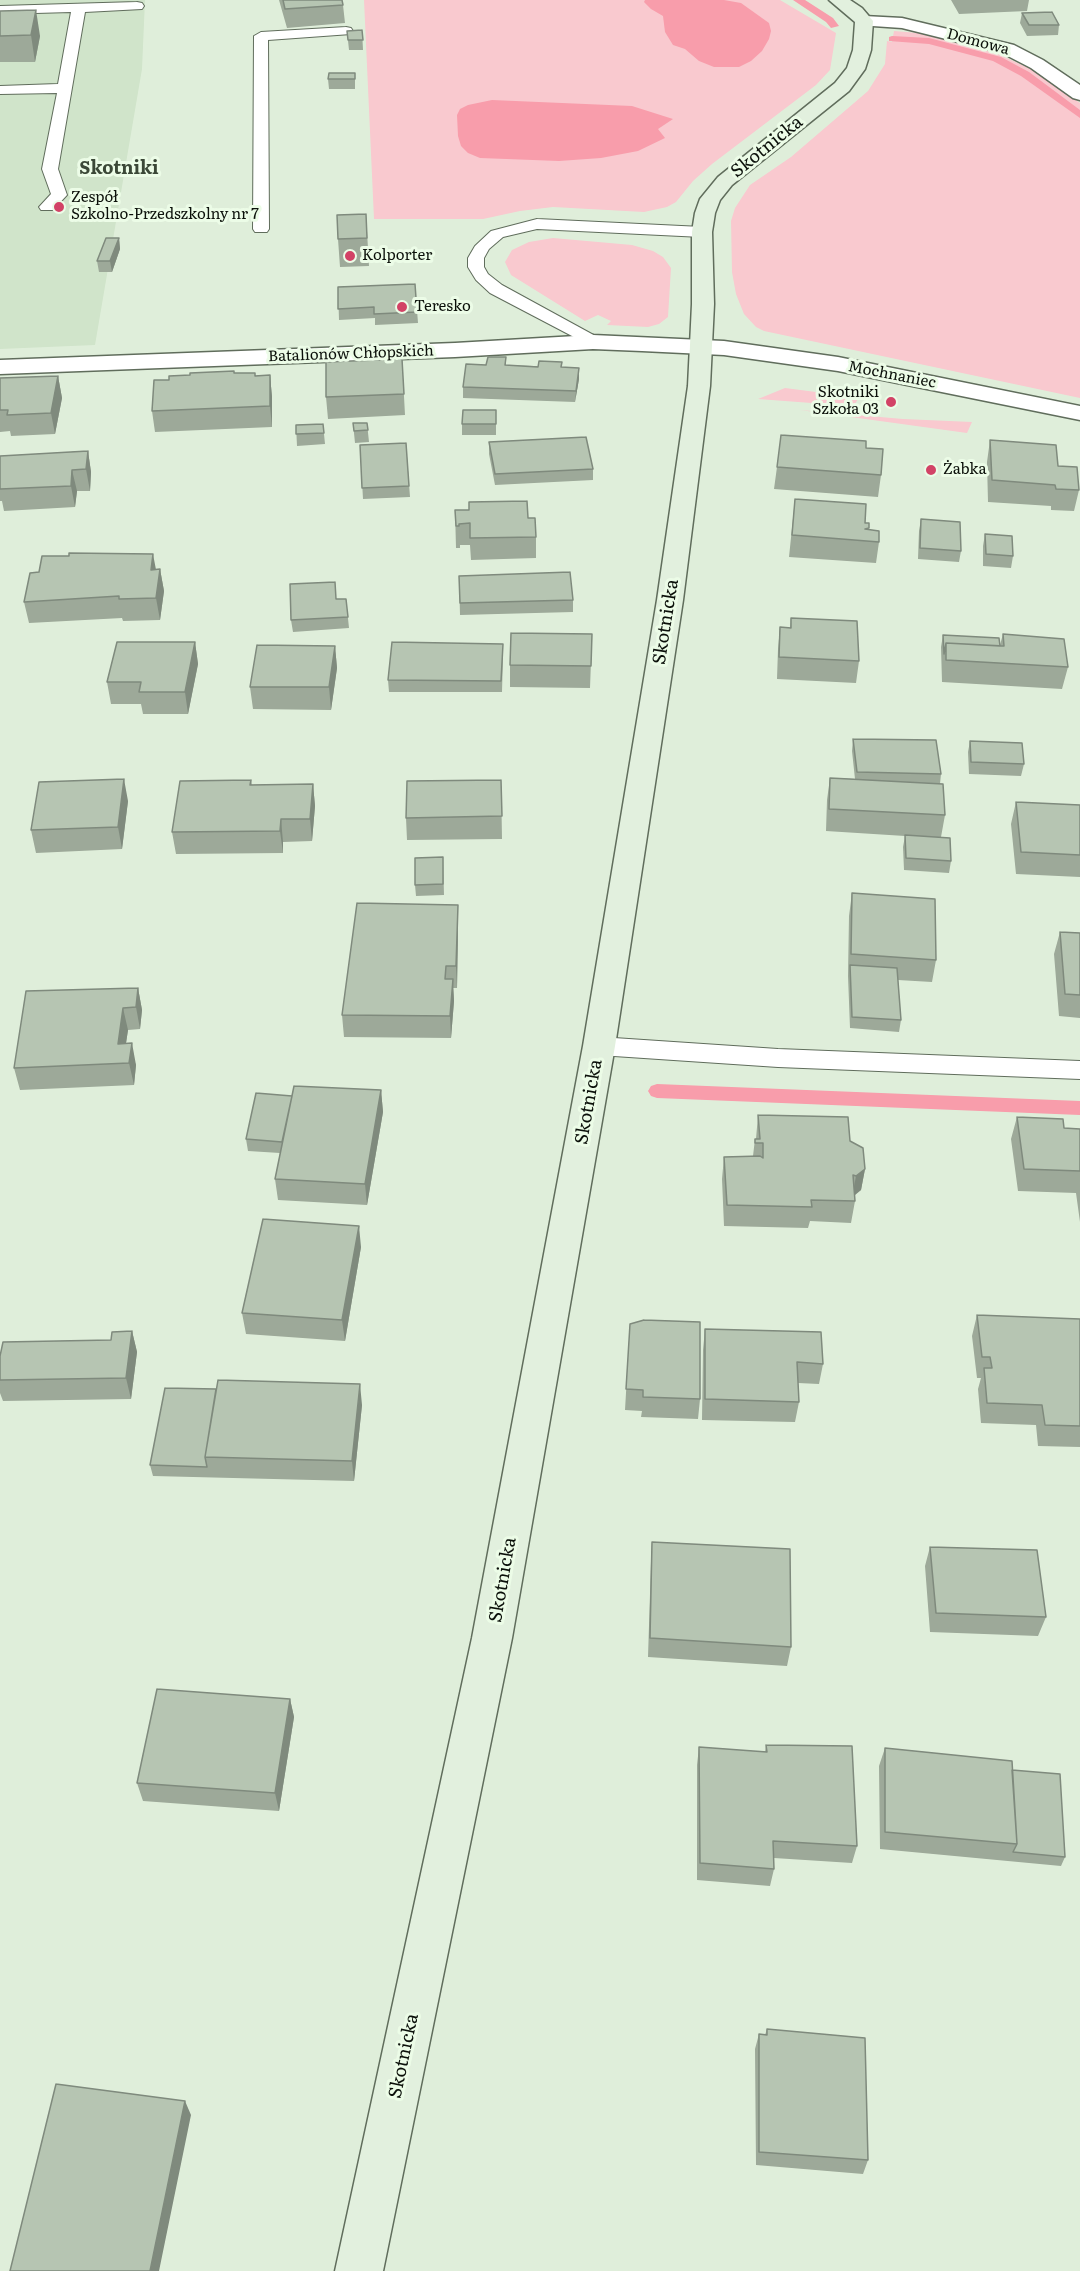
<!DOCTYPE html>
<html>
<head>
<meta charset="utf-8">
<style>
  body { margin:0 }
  canvas { display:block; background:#dfeeda }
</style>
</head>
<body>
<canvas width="1080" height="2271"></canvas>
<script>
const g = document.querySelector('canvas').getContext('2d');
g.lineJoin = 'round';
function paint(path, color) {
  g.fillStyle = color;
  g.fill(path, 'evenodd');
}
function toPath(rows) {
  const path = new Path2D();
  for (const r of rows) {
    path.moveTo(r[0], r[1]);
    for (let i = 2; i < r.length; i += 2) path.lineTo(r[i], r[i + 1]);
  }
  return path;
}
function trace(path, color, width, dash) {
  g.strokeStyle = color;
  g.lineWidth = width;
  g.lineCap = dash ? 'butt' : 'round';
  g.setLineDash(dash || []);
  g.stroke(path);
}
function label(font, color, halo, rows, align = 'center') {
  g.font = font + ' Literata,serif';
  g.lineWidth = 6;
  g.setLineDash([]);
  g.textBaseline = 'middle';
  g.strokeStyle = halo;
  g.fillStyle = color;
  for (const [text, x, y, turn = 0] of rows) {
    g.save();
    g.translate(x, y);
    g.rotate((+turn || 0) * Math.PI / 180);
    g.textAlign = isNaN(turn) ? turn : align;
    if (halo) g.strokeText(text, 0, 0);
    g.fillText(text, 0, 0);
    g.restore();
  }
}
paint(toPath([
  [0,0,145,0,142,69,95,345,0,349]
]), '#d0e4ca');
paint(toPath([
  [364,0,780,0,836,33,830,70,816,85,712,164,693,181,676,202,667,207,644,212,553,207,520,211,483,219,374,219],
  [894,31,918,33,992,51,1035,71,1080,103,1080,398,764,331,756,327,744,314,736,294,732,272,731,221,735,208,750,185,791,157,868,91,885,64,887,41,892,42],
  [553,238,632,245,653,251,663,257,671,268,668,317,659,324,648,327,607,325,611,321,598,315,585,321,511,275,505,262,512,250,529,242],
  [785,388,839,395,858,399,855,404,825,404,758,399],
  [800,410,903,419,972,422,967,433]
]), '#f9c9cf');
paint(toPath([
  [645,0,724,0,741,3,769,23,771,31,769,39,762,51,751,61,739,67,714,67,699,61,685,49,673,45,665,32,663,16,651,9,644,2],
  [492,100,632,106,673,119,658,129,665,138,638,151,601,158,559,161,480,158,468,153,461,146,458,136,457,115,460,109,468,105]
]), '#f89dab');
paint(toPath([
  [793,0,805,0,833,18,839,26,831,28,826,22,793,0],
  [892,36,929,38,1001,57,1029,72,1080,110,1080,118,1021,76,993,61,929,44,889,41,889,37,892,36],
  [657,1084,1080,1101,1080,1115,657,1098,651,1096,648,1091,651,1086,657,1084]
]), '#f89dab');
const lane = toPath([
  [137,2,142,3,144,6,142,9,85,12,58,169,67,195,53,210,41,210,39,207,51,194,42,169,57,93,0,94,0,86,58,84,71,12,0,14,0,6,137,2],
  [346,27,351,28,353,31,351,34,268,40,269,229,267,232,255,232,253,229,254,36,261,32,346,27],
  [537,219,702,227,710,232,702,237,537,229,503,237,489,249,484,258,484,267,488,274,502,285,599,338,602,342,599,346,593,347,490,293,476,280,468,267,468,258,475,246,491,231,537,219],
  [599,1037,778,1049,1080,1061,1080,1079,778,1067,599,1055,590,1052,587,1046,590,1040,599,1037]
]);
const street = toPath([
  [864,16,902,18,1014,45,1043,60,1080,85,1080,100,1073,98,1031,68,1002,53,902,28,858,25,855,21,858,17,864,16],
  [593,335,724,341,838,357,1080,406,1080,420,838,371,724,355,642,351,593,349,455,357,0,374,0,360,455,343,593,335]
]);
const secondary = toPath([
  [829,0,850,0,862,8,873,21,871,50,865,69,849,91,732,185,720,200,715,213,712,232,714,304,710,386,683,600,615,1046,512,1638,383,2271,335,2271,472,1638,583,1046,657,600,688,386,692,304,692,232,695,213,700,199,718,177,835,83,847,68,853,50,855,22,829,0]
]);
trace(lane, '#606d5c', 2);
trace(street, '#606d5c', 3);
trace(secondary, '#606d5c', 3);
paint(lane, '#fff');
paint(street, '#fff');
paint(secondary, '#e2f0de');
paint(toPath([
  [279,0,342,0,343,5,345,23,287,28],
  [951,0,1029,0,1027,11,959,14],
  [0,11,40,36,35,62,0,62],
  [1022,13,1059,25,1058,35,1027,36,1020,23],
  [362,30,363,50,349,50,347,31],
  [355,73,355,89,329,89,328,79],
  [366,214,369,266,340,267,338,239],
  [119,238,120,249,112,272,99,272,97,261],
  [415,284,418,323,375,325,375,318,339,320,338,287],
  [506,357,506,365,562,367,579,379,575,402,463,398,463,387,486,365],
  [402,359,405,415,328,419,326,397],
  [234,373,255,376,270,375,272,397,272,427,155,432,152,411,169,380],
  [58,376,62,398,55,434,11,436,10,431,0,432,0,378],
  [496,410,496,435,462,435,462,424],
  [353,423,367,423,369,442,355,443],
  [323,424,325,444,297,446,296,425],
  [990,440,1058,466,1079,490,1074,511,1051,510,1051,506,988,502,987,462],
  [489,442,593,469,593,480,495,485,489,454],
  [406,443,410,497,363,499,360,445],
  [866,448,881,475,878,497,774,489,777,467],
  [88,451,91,472,90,491,77,491,75,507,4,511,2,501,0,501,0,456],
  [795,499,868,530,879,542,876,563,789,557],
  [455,510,528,518,536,537,536,558,471,560,470,545,460,545,460,548,456,548],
  [921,519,961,551,959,562,918,559,919,531],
  [985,534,1013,556,1011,568,983,566,983,546],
  [160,569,164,591,160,620,123,621,122,618,29,623,24,602,39,572],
  [459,576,573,600,573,612,460,615],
  [336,599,346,599,349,628,293,632,291,620],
  [791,618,859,661,856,683,777,679,778,649,780,627,790,628],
  [592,634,590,688,510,687,510,665],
  [1003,634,1068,667,1062,689,942,682,941,647,943,635,1000,645],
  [195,642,198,664,188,714,143,714,141,704,111,704,107,682],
  [335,646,337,668,331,710,253,709,250,687],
  [503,655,502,692,389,692,388,680],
  [853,739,941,774,940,784,945,815,941,837,951,861,949,873,904,870,903,847,905,836,826,831,827,800,830,778,855,779,852,751],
  [970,741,1024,764,1021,776,969,774,968,752],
  [251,780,252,785,313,784,315,806,312,841,283,842,283,853,176,854,172,832],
  [501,780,502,839,407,840,406,818],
  [128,801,122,849,36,853,31,830],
  [1016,802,1080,805,1080,877,1016,874,1011,824],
  [443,857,444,895,416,896,415,885],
  [852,893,936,960,932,982,898,980,901,1020,899,1032,850,1028,848,976,849,916],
  [458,905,458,927,457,988,453,988,454,1001,451,1038,344,1037,342,1015],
  [1060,932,1080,933,1080,1018,1059,1016,1054,954],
  [138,988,142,1010,140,1029,128,1030,126,1043,136,1065,134,1085,20,1090,14,1068],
  [381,1090,383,1112,367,1205,278,1200,275,1179,280,1153,248,1151,246,1139,292,1096],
  [758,1115,850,1141,865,1169,861,1190,854,1196,855,1201,851,1223,810,1221,808,1228,724,1226,722,1179,724,1157,753,1156,755,1139,756,1139],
  [1017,1117,1064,1128,1080,1129,1080,1222,1076,1193,1018,1191,1011,1139],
  [361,1247,345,1341,246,1334,242,1313],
  [977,1315,1080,1319,1080,1447,1038,1446,1036,1425,981,1423,978,1389,981,1378,977,1378,972,1336],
  [630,1324,700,1399,698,1419,641,1417,642,1411,625,1410],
  [705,1329,823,1364,819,1384,798,1383,799,1402,795,1422,702,1420,703,1350],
  [132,1331,137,1352,131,1399,3,1401,0,1393,0,1356,111,1340],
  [362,1405,354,1481,153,1476,150,1465],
  [652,1542,791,1647,787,1666,648,1657,651,1562],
  [930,1547,1046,1617,1038,1636,930,1632,925,1566],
  [290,1699,294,1717,279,1811,143,1801,137,1783],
  [766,1745,857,1846,852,1863,774,1858,774,1869,770,1886,697,1880,697,1765,699,1747,765,1752],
  [885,1748,1012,1770,1065,1857,1061,1866,880,1849,879,1766],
  [767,2029,868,2160,863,2174,756,2165,755,2049,759,2034,765,2035]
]), '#9da999');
paint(toPath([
  [36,10,40,36,35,62,31,35],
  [119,238,120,249,112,272,110,261],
  [579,368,579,379,575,402,576,391],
  [270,375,272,397,272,427,270,406],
  [58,376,62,398,55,434,51,413],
  [88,451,91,472,90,491,86,469],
  [72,470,77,491,75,507,71,486],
  [153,554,157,575,151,570],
  [160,569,164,591,160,620,156,598],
  [195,642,198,664,188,714,185,692],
  [335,646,337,668,331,710,329,687],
  [124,779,128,801,122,849,118,827],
  [313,784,315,806,312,841,310,819],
  [281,819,283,842,283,853,280,831],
  [458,905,458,927,457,988,456,966],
  [453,979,454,1001,451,1038,450,1016],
  [138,988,142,1010,140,1029,136,1007],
  [123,1008,128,1030,123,1063,118,1044],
  [132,1043,136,1065,134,1085,129,1063],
  [381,1090,383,1112,367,1205,365,1184],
  [865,1169,861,1190,852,1197,856,1176],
  [359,1226,361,1247,345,1341,342,1320],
  [132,1331,137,1352,131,1399,126,1378],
  [360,1384,362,1405,354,1481,352,1461],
  [290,1699,294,1717,279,1811,275,1793],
  [185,2101,191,2115,159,2271,150,2271]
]), '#7f8a7d');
const building = toPath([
  [283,0,342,0,343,5,285,9,283,0],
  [36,10,31,35,0,36,0,11,36,10],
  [1052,12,1059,25,1029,25,1022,13,1052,12],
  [362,30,363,40,348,40,347,31,362,30],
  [329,73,355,73,355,79,328,79,329,73],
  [366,214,367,238,338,239,337,215,366,214],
  [106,238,119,238,110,261,97,261,106,238],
  [415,284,417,312,374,314,374,307,338,309,338,287,415,284],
  [488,357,506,357,505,365,538,367,539,361,562,362,561,367,579,368,576,391,463,387,466,364,486,365,488,357],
  [402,359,404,394,326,397,326,362,402,359],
  [234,371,234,373,255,373,255,376,270,375,270,406,152,411,154,380,169,380,169,376,190,375,190,373,234,371],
  [58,376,51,413,7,415,8,410,0,410,0,378,58,376],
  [463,410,496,410,496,424,462,424,463,410],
  [353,423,367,423,368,430,354,431,353,423],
  [323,424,324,433,296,434,296,425,323,424],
  [781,435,866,441,866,448,883,449,881,475,777,467,781,435],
  [586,437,593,469,495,474,489,442,586,437],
  [990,440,1056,445,1058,466,1077,467,1079,490,1056,489,1055,485,992,480,990,440],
  [406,443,409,486,362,488,360,445,406,443],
  [88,451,86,469,72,470,71,486,0,489,0,456,88,451],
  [795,499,866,504,865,523,869,523,869,528,865,529,879,531,879,542,792,535,795,499],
  [527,501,528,518,535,518,536,537,470,538,470,523,459,524,459,526,456,526,455,510,469,510,469,502,527,501],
  [921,519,960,522,961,551,920,548,921,519],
  [985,534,1012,536,1013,556,986,554,985,534],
  [69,553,153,554,151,570,160,569,156,598,119,599,119,596,24,602,30,573,39,572,42,556,69,556,69,553],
  [570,572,573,600,460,603,459,576,570,572],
  [335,582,336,599,346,599,348,617,291,620,290,584,335,582],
  [791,618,857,621,859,661,779,657,780,627,791,628,791,618],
  [511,633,592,634,591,666,510,665,511,633],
  [1003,634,1064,639,1068,667,946,660,946,643,1004,646,1003,634],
  [943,635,999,638,1000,646,946,643,944,654,943,635],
  [117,642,195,642,185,692,139,692,141,682,107,682,117,642],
  [392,642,503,644,501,681,388,680,392,642],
  [257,645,335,646,329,687,250,687,257,645],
  [853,739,936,740,941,774,857,772,853,739],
  [970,741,1022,743,1024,764,971,762,970,741],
  [830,778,943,784,945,815,829,809,830,778],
  [124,779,118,827,31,830,39,782,124,779],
  [251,780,250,785,313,784,310,819,281,819,280,831,172,832,180,781,251,780],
  [501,780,502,816,406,818,407,781,501,780],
  [1016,802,1080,805,1080,855,1021,852,1016,802],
  [905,835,950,838,951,861,906,858,905,835],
  [443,857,443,884,415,885,415,858,443,857],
  [852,893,935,899,936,960,851,954,852,893],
  [357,903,458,905,456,966,446,966,445,979,453,979,450,1016,342,1015,357,903],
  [1060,932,1080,933,1080,995,1065,994,1060,932],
  [850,965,897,968,901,1020,852,1017,850,965],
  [138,988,136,1007,123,1008,118,1044,132,1043,129,1063,14,1068,26,991,138,988],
  [294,1086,381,1090,365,1184,275,1179,294,1086],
  [256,1093,292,1096,282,1142,246,1139,256,1093],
  [758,1115,848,1117,850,1141,863,1148,865,1169,856,1176,853,1175,855,1201,811,1200,812,1207,727,1205,724,1157,760,1156,763,1158,763,1143,755,1143,755,1139,760,1139,758,1115],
  [1017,1117,1063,1119,1064,1128,1080,1129,1080,1171,1024,1169,1017,1117],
  [263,1219,359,1226,342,1320,242,1313,263,1219],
  [977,1315,1080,1319,1080,1426,1045,1425,1042,1405,987,1403,984,1368,992,1368,990,1357,982,1357,977,1315],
  [644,1320,700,1322,700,1399,643,1397,643,1390,626,1389,630,1324,644,1320],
  [705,1329,821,1332,823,1364,797,1362,799,1402,705,1399,705,1329],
  [132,1331,126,1378,0,1380,0,1356,3,1342,111,1340,112,1332,132,1331],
  [218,1380,360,1384,352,1461,205,1457,218,1380],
  [165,1388,216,1389,205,1457,207,1467,150,1465,165,1388],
  [652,1542,790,1549,791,1647,650,1638,652,1542],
  [930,1547,1037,1550,1046,1617,936,1613,930,1547],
  [157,1689,290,1699,275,1793,137,1783,157,1689],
  [766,1745,852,1746,857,1846,773,1841,774,1869,700,1863,699,1747,767,1752,766,1745],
  [885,1748,1012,1761,1017,1844,885,1832,885,1748],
  [1012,1770,1060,1774,1065,1857,1013,1852,1017,1844,1012,1770],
  [767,2029,865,2038,868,2160,759,2152,759,2034,767,2035,767,2029],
  [56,2084,185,2101,150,2271,10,2271,56,2084]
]);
paint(building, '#b6c5b2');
trace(building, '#7f8a7d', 1.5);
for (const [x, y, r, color] of [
  [59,207,6,"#d24266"],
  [350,256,6,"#d24266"],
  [402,307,6,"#d24266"],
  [891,402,6,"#d24266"],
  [931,470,6,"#d24266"]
]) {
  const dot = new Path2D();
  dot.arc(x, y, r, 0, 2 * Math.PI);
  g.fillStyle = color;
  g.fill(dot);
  trace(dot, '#ecfce7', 2);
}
label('15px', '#0b100a', '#ecfce7', [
  ["Domowa",978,42,15],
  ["Batalionów Chłopskich",351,354,-2],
  ["Mochnaniec",892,375,11]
]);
label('15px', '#0b100a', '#ecfce7', [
  ["Zespół",71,198],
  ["Szkolno-Przedszkolny nr 7",71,215],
  ["Kolporter",362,256],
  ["Teresko",414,307],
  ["Skotniki",879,393,"right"],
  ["Szkoła 03",879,410,"right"],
  ["Żabka",943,470]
], 'left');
label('18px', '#0b100a', '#ecfce7', [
  ["Skotnicka",767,147,-39],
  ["Skotnicka",666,622,-81],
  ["Skotnicka",589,1102,-80],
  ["Skotnicka",503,1580,-80],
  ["Skotnicka",404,2056,-78]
]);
label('bold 18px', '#3b4837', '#ecfce7', [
  ["Skotniki",119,169]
]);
</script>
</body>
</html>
